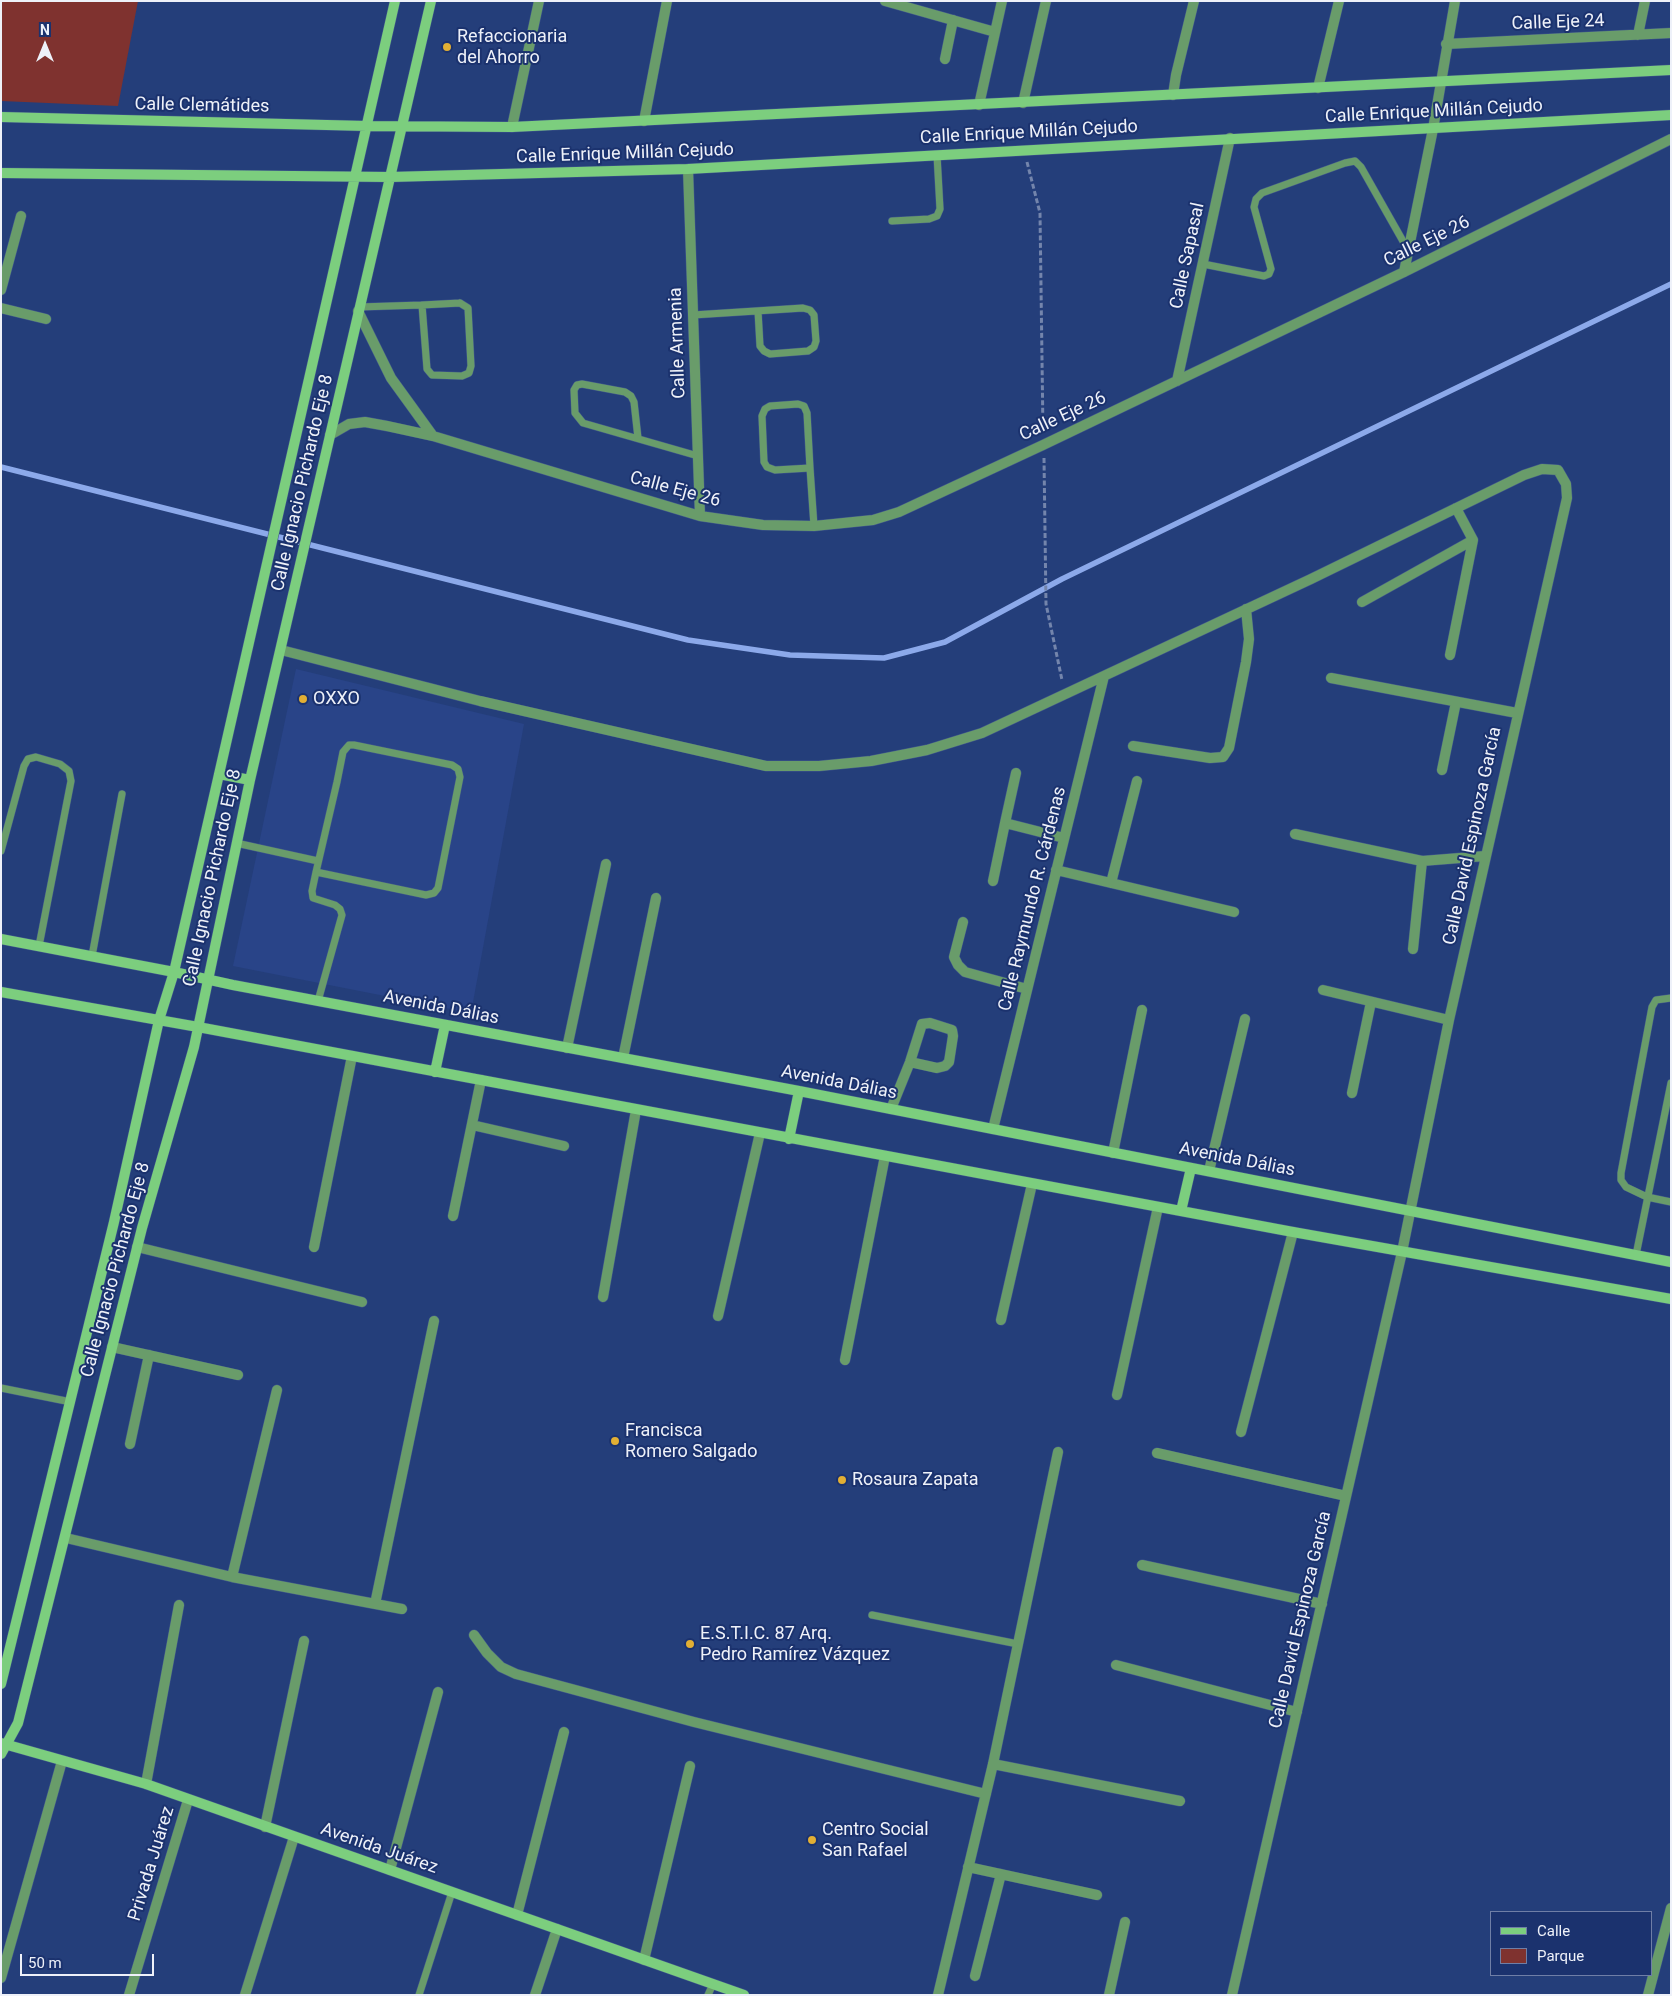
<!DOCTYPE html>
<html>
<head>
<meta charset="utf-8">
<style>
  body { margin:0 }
  #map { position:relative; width:1672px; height:1996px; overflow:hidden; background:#243e7a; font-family:Roboto,sans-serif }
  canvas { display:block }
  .frame { position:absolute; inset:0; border:2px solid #eef1f9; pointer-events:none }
  .legend { position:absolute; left:1490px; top:1911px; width:162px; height:65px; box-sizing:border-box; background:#1b326e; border:1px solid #6f7ea6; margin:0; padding:6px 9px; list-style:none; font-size:15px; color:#eef1f9 }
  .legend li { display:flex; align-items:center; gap:10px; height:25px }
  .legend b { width:25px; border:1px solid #6f7ea6 }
  .north { position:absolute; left:20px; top:20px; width:50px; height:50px; -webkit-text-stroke:4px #1b326e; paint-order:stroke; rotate:0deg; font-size:14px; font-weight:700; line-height:20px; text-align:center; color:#eef1f9 }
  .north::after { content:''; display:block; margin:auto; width:18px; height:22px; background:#eef1f9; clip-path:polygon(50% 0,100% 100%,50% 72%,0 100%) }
  .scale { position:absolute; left:20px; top:1954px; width:134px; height:22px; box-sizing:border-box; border:2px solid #eef1f9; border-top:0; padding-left:6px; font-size:15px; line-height:18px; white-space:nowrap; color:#eef1f9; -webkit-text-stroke:4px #1b326e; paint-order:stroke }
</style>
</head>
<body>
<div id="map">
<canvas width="1672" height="1996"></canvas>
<div class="frame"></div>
<ul class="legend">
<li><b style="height:6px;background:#7cce7e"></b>Calle</li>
<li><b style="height:14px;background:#7f322f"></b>Parque</li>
</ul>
<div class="north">N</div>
<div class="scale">50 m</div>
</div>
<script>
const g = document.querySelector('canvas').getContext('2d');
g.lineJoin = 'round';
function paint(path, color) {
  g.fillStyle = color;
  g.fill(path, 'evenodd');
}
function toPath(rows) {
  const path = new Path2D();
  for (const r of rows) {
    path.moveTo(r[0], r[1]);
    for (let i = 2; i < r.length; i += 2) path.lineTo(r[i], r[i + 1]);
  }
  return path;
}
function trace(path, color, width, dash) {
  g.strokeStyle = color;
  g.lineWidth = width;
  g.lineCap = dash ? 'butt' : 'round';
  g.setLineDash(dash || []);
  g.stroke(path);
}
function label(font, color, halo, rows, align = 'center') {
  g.font = font + ' Roboto,sans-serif';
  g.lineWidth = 4;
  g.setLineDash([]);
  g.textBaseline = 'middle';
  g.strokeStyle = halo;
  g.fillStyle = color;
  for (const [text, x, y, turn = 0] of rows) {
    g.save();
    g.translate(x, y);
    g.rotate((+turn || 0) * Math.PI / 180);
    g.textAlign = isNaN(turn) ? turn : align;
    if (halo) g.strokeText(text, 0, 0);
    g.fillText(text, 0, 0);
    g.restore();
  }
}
paint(toPath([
  [296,669,524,724,471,1013,233,966]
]), '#294488');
paint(toPath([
  [1,1,138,1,118,106,1,101]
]), '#7f322f');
trace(toPath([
  [1,467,688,640,790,655,884,658,945,642,1062,579,1671,284]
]), '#8ca9ea', 5.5);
const lane = toPath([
  [892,221,929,219,937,216,940,209,937,155],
  [1203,264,1264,276,1269,274,1271,269,1254,207,1256,199,1262,193,1345,163,1355,161,1361,167,1408,250],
  [460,303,468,308,471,366,469,373,462,376,432,375,427,369,422,305,460,303],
  [359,307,422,305],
  [693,315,803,308,810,310,814,315,816,341,814,347,808,351,770,354,764,351,760,346,758,311],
  [638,438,634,402,631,396,625,392,582,384,577,385,574,390,575,413,583,423,698,456],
  [810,468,775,470,767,467,764,462,762,416,765,409,770,406,798,404,804,406,807,413,810,468,814,526],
  [236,843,318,861],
  [1,851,24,766,28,759,36,757,60,764,69,771,71,781,39,946],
  [316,872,426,895,434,893,438,888,460,777,458,769,452,765,354,745,349,745,343,752,337,782,316,872,312,891,313,898,335,905,340,909,342,915,318,1001],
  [92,956,122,794],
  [1671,998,1656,1000,1652,1007,1621,1173,1621,1180,1626,1187,1647,1197,1671,1202],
  [1636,1255,1671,1083],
  [1,1388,71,1402],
  [872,1615,1018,1644],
  [419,1995,452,1892],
  [708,1995,713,1984]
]);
const street = toPath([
  [885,1,995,32],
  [1638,35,1645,1],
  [1446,44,1671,33],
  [945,59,953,20],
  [1318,88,1339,1],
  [1173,95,1176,75,1194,1],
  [1023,103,1046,1],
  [979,105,1002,1],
  [644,121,667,1],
  [512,127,539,1],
  [688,169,700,516],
  [1404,272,1433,129,1455,1],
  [1,290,21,216],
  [1,308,46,319],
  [358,311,391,378,433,436],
  [1177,381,1230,138],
  [330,435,349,424,365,422,387,426,433,436,700,516,763,525,814,526,873,520,899,512,1043,445,1404,272,1671,139],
  [1362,602,1473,540],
  [281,650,480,701,766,766,819,766,871,761,927,750,982,733,1311,579,1524,475,1542,469,1558,470,1566,484,1567,498,1449,1020,1402,1252,1232,1995],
  [1450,655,1473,540,1456,508],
  [1331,678,1517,713],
  [1133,746,1210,758,1223,757,1229,748,1246,662,1249,639,1246,609],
  [1442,770,1456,702],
  [1016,773,1005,823,1064,838],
  [1295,834,1422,861,1485,856],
  [1056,870,1234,912],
  [993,881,1005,823],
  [1111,883,1137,781],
  [963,922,954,957,958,965,965,972,1027,989],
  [1413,949,1422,861],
  [1323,990,1449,1020],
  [567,1048,606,864],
  [623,1058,656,898],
  [1352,1093,1371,1002],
  [891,1109,910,1062,922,1024,930,1023,952,1030,953,1036,949,1062,945,1066,937,1068,910,1062],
  [472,1125,564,1146],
  [993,1129,1104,676],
  [1113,1153,1142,1010],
  [1209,1171,1245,1019],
  [453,1216,481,1080],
  [137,1247,362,1302],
  [314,1247,352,1056],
  [603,1297,636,1110],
  [718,1316,760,1133],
  [1001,1320,1032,1184],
  [112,1347,238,1375],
  [845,1360,885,1156],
  [1117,1395,1158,1207],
  [1241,1432,1293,1232],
  [130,1444,149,1355],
  [1157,1453,1346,1496],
  [66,1538,232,1577,402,1609],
  [1142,1565,1322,1604],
  [232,1577,277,1390],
  [375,1604,434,1321],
  [474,1635,487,1653,501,1667,516,1674,694,1722,986,1794],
  [1116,1665,1297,1712],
  [993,1764,1180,1801],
  [146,1784,179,1605],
  [265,1827,304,1641],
  [968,1867,1097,1895],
  [390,1870,438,1692],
  [517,1915,564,1732],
  [644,1960,690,1766],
  [975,1976,1001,1874],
  [1,1978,62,1761],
  [129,1995,188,1800],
  [245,1995,294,1837],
  [535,1995,557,1929],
  [938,1995,993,1764,1058,1452],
  [1109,1995,1125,1922],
  [1648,1995,1671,1908]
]);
const secondary = toPath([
  [1,117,367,126,512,127,1671,70],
  [1,173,390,177,688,169,1671,115],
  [219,774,250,780],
  [1,939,174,972,233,985,799,1091,1671,1262],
  [1,992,198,1027,1293,1232,1671,1299],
  [435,1072,445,1025],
  [789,1139,799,1091],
  [1181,1211,1191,1168],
  [1,1684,114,1222,159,1020,174,972,395,1],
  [1,1743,146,1784,744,1995],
  [1,1754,18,1723,142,1228,194,1047,250,780,431,1]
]);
trace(lane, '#40578c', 8);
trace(street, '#40578c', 11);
trace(secondary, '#40578c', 11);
trace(toPath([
  [1027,162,1040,213,1043,432],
  [1044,458,1046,604,1062,680]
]), '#7485ac', 3, [5, 2.5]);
trace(lane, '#699c6a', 7);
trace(street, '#699c6a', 10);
trace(secondary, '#7cce7e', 10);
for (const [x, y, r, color] of [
  [447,47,5,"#e2af34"],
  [303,699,5,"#e2af34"],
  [615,1441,5,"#e2af34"],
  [842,1480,5,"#e2af34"],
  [690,1644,5,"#e2af34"],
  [812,1840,5,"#e2af34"]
]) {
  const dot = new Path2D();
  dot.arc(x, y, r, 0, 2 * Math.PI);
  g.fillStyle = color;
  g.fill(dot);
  trace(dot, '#1b326e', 2);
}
label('18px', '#eef1f9', '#1b326e', [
  ["Calle Eje 24",1558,23,-2],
  ["Calle Clemátides",202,106,1],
  ["Calle Enrique Millán Cejudo",1434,112,-3],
  ["Calle Enrique Millán Cejudo",1029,133,-3],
  ["Calle Enrique Millán Cejudo",625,154,-2],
  ["Calle Eje 26",1427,242,-26],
  ["Calle Sapasal",1188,256,-78],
  ["Calle Armenia",678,343,-92],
  ["Calle Eje 26",1063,417,-25],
  ["Calle Ignacio Pichardo Eje 8",303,483,-77],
  ["Calle Eje 26",675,490,15],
  ["Calle David Espinoza García",1473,836,-78],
  ["Calle Ignacio Pichardo Eje 8",213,878,-78],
  ["Calle Raymundo R. Cárdenas",1033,899,-76],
  ["Avenida Dálias",441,1008,11],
  ["Avenida Dálias",839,1083,11],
  ["Avenida Dálias",1237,1160,11],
  ["Calle Ignacio Pichardo Eje 8",116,1270,-75],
  ["Calle David Espinoza García",1301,1620,-77],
  ["Avenida Juárez",379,1849,19],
  ["Privada Juárez",152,1864,-73]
]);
label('18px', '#eef1f9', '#1b326e', [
  ["Refaccionaria",457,37],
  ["del Ahorro",457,58],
  ["OXXO",313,699],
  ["Francisca",625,1431],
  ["Romero Salgado",625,1452],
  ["Rosaura Zapata",852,1480],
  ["E.S.T.I.C. 87 Arq.",700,1634],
  ["Pedro Ramírez Vázquez",700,1655],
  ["Centro Social",822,1830],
  ["San Rafael",822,1851]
], 'left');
</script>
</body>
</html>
